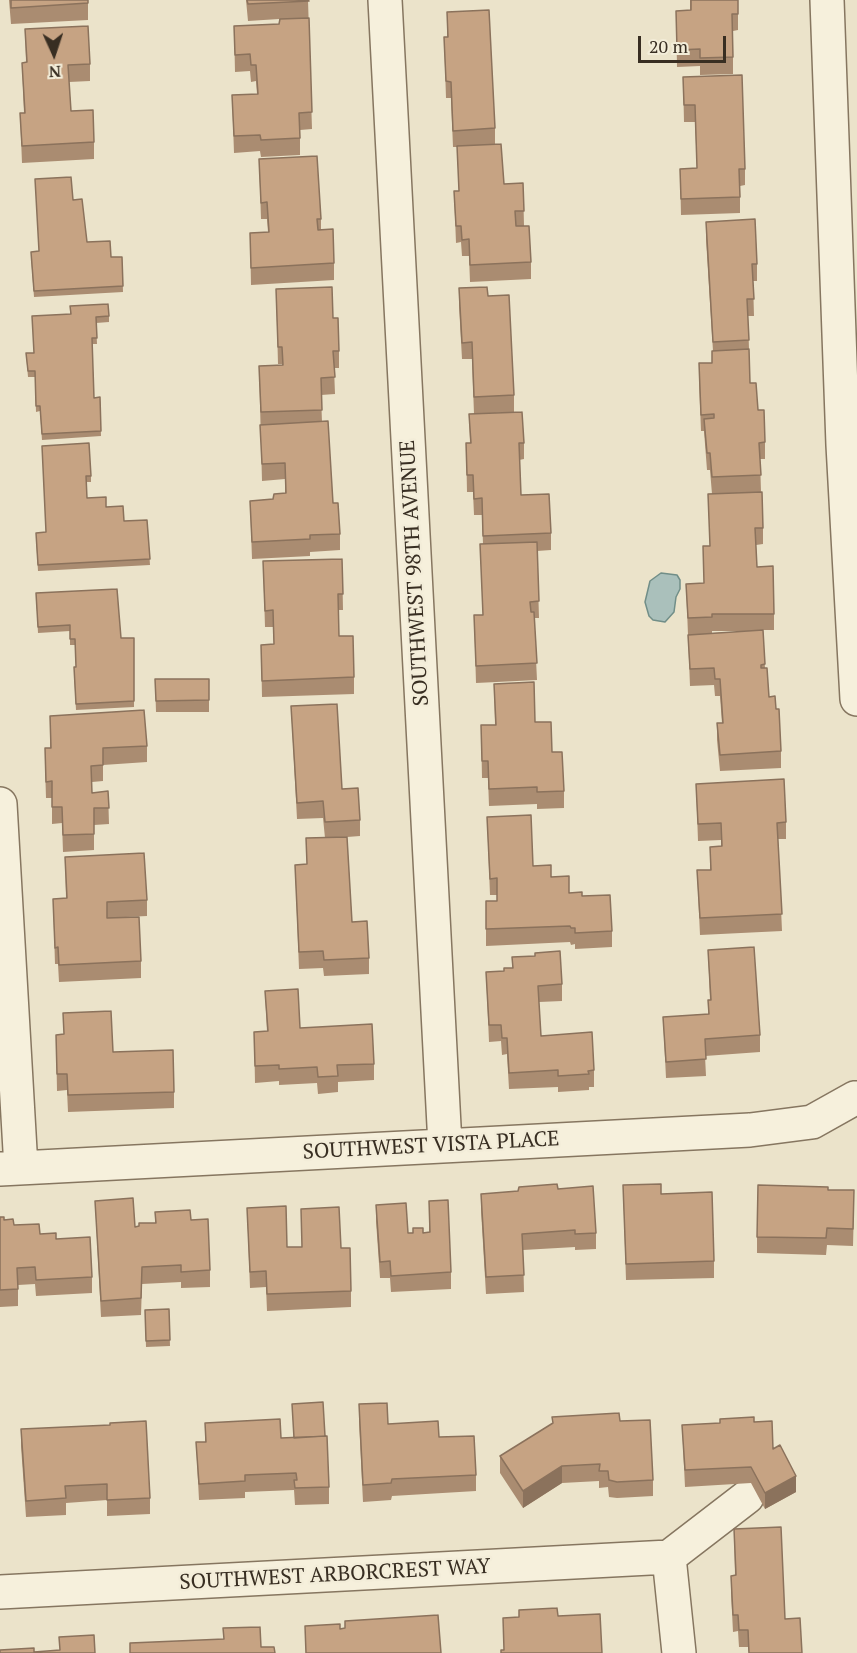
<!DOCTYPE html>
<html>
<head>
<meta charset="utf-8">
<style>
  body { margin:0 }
  #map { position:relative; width:857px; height:1653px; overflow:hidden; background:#ebe3ca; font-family:"PT Serif",serif }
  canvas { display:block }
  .north { position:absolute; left:24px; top:24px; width:60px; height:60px; -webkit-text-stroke:4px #f3edd9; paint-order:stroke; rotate:177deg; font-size:16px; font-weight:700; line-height:24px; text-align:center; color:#382e22 }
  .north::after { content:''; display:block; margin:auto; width:21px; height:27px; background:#382e22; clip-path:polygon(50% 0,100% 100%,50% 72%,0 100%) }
  .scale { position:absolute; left:638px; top:36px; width:88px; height:27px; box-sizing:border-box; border:3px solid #382e22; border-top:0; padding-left:8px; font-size:18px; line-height:21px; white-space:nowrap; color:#382e22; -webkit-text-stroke:4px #f3edd9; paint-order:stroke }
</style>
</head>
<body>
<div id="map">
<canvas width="857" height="1653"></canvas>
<div class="north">N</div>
<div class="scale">20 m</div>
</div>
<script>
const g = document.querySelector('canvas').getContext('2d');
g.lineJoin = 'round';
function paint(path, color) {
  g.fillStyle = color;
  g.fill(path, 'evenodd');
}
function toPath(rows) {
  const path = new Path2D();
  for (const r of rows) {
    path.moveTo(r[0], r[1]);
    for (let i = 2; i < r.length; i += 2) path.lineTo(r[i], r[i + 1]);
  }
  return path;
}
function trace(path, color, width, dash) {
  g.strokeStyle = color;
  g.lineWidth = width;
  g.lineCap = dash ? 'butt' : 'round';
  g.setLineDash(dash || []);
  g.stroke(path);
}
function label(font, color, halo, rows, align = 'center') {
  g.font = font + ' "PT Serif",serif';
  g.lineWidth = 5;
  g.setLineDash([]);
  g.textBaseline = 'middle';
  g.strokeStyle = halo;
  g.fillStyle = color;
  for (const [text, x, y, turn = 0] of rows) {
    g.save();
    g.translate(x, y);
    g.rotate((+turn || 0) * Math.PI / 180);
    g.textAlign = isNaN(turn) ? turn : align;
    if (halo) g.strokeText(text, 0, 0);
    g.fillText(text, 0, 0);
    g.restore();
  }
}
const water = toPath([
  [661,573,677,575,680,580,680,589,676,597,674,612,665,622,653,620,649,616,645,602,650,581,661,573]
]);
paint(water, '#aac0bb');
trace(water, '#718e88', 1.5);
const minor = toPath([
  [385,0,445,1145],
  [827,0,843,445,857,699],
  [0,804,21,1168],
  [0,1169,750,1130,812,1122,855,1098],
  [669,1557,747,1497],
  [669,1557,679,1653],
  [0,1592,669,1557]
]);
trace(minor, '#867660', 36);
trace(minor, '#f6f0dc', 33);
paint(toPath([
  [9,0,88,0,88,20,11,24],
  [246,0,308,0,312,129,300,130,300,155,261,157,260,151,234,153,232,95,257,94,256,81,251,82,250,71,235,72,234,26,279,24,279,19,248,21],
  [690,0,738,0,738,30,733,31,733,74,700,75,700,66,677,67,676,11,690,10],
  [447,12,495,128,495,144,504,184,523,183,524,226,531,262,531,279,470,282,469,256,462,256,461,242,456,243,454,191,459,191,457,147,453,147,451,98,446,98,444,37,447,37],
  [25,29,90,64,90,81,69,82,71,111,94,142,94,159,22,163,20,113,24,113,22,63,26,62],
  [683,77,745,169,745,185,740,186,740,213,681,215,680,169,697,168,695,122,684,122],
  [259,159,321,219,321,230,334,263,334,280,251,285,250,233,268,232,267,219,261,219],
  [73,200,87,242,111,257,122,257,123,292,34,297,31,257,39,251],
  [706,222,757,264,757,281,753,281,754,316,748,316,750,383,765,442,765,459,760,459,761,492,712,494,710,470,707,470,704,431,701,431,699,380,699,363,712,363,713,351,706,239],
  [459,288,488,296,514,395,514,412,474,414,472,359,462,359,459,305],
  [276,289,333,318,339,351,339,368,334,368,335,394,321,395,322,422,333,503,340,534,340,550,310,552,310,556,252,559,250,501,273,499,285,493,285,479,262,481,259,366,282,365,282,364,278,364],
  [70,306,109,316,109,322,96,323,97,344,92,344,94,398,100,397,101,436,42,440,40,411,36,412,35,377,28,377,26,353,34,353,70,314],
  [469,414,524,443,524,459,519,460,521,495,551,533,551,550,537,551,539,618,534,618,537,680,476,683,474,615,483,615,480,544,483,544,482,515,474,515,473,492,467,492,466,443,470,443],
  [42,446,91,476,91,482,87,482,87,498,106,507,124,521,147,520,150,565,38,571,36,538,46,532],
  [708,494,763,528,763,544,756,545,757,567,774,614,774,630,763,630,765,668,769,697,781,751,781,768,720,771,717,740,717,723,722,723,720,696,715,696,714,685,690,686,686,584,704,583,710,546],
  [712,631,759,631,712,633],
  [342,559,343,610,339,610,339,636,354,677,354,694,262,697,261,645,274,644,273,627,265,627,263,561],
  [36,593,121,638,134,638,134,707,76,710,74,673,76,667,75,645,70,645,70,631,38,633],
  [155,679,209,679,209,712,156,712],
  [494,684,535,722,552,752,564,791,564,808,537,809,537,804,489,806,488,778,482,778,481,725,495,725],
  [291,706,342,789,360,820,360,836,347,837,352,922,369,958,369,974,324,976,323,968,299,969,295,865,307,864,306,838,325,838,323,818,297,819],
  [50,716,147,746,147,762,103,765,103,781,92,782,92,793,108,791,109,824,94,825,94,850,63,852,62,823,52,824,52,798,46,798,45,765,45,748,50,748],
  [696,784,786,822,786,839,778,839,782,931,700,935,697,870,710,870,710,847,721,846,721,840,698,841],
  [487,817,533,866,551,877,569,893,582,896,612,931,612,947,575,949,575,944,571,945,570,942,486,946,486,901,497,901,497,895,490,895],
  [65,857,147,900,147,916,126,917,141,961,141,978,59,982,58,964,55,964,53,899,66,898],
  [708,950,760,1035,760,1052,705,1056,706,1076,666,1078,663,1017,708,1014,710,1000],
  [512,957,562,984,562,1001,539,1002,541,1036,594,1070,594,1087,589,1087,589,1090,558,1092,558,1087,509,1089,507,1054,502,1055,501,1041,489,1042,486,972,504,971,512,968],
  [265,991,300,1028,374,1064,374,1080,338,1082,338,1092,318,1094,317,1083,279,1085,279,1081,255,1083,254,1032,267,1032],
  [56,1035,113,1052,174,1092,174,1108,68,1112,67,1090,57,1091],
  [623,1185,661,1194,714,1261,714,1278,626,1280],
  [558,1189,596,1233,596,1249,575,1250,575,1247,523,1250,524,1292,486,1294,481,1210,481,1194],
  [95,1201,135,1227,155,1223,155,1212,191,1220,210,1270,210,1287,181,1288,181,1282,142,1284,141,1315,101,1317],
  [429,1201,451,1272,451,1289,391,1292,390,1278,380,1278,376,1221,376,1205,408,1233,429,1232],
  [854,1207,853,1246,827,1245,826,1255,757,1253,757,1237],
  [247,1208,287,1247,341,1248,351,1291,351,1307,267,1311,266,1287,250,1288],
  [0,1217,14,1225,40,1234,92,1277,92,1293,36,1296,35,1284,18,1285,18,1306,0,1307],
  [169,1309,170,1346,146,1347,145,1310],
  [292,1404,329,1487,329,1504,295,1505,294,1490,245,1492,245,1498,199,1500,196,1442,205,1442,205,1423,281,1438,294,1438],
  [359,1404,388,1424,439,1437,476,1475,476,1491,392,1496,391,1500,363,1502,359,1421],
  [620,1421,653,1480,653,1496,617,1498,609,1497,608,1487,599,1488,599,1481,562,1483,523,1508,500,1473,500,1456],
  [754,1422,773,1449,796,1492,765,1509,751,1483,685,1487,682,1425],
  [21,1429,150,1498,150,1514,107,1516,107,1500,66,1503,66,1515,26,1517,21,1446],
  [734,1529,785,1619,802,1653,749,1653,748,1647,739,1647,738,1631,733,1632,731,1592,731,1576,735,1575]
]), '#aa8c71');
paint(toPath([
  [562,1466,562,1483,523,1508,523,1491],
  [796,1476,796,1492,765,1509,765,1493]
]), '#8b725c');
const building = toPath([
  [11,0,88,0,88,3,11,8,11,0],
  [247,0,308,0,309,1,248,4,247,0],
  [691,0,738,0,738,14,732,14,733,57,700,58,700,49,677,50,676,11,691,10,691,0],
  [489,10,495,128,453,131,451,82,446,81,444,37,448,37,447,12,489,10],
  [309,18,312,112,299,113,300,138,261,140,260,135,234,136,232,95,258,94,256,65,251,65,250,54,235,55,234,26,279,24,280,19,309,18],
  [88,26,90,64,68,65,71,111,93,110,94,142,22,146,20,113,25,113,22,63,27,62,25,29,88,26],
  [742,75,745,169,739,169,740,197,681,199,680,169,697,168,695,105,684,105,683,77,742,75],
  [501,144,504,184,523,183,524,211,515,211,516,226,529,226,531,262,470,265,469,239,462,240,461,226,456,226,454,191,459,191,457,146,501,144],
  [317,156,321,219,317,219,318,230,333,229,334,263,251,268,250,233,269,232,267,202,261,203,259,159,317,156],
  [71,177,73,200,82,199,87,242,110,241,111,257,122,257,123,286,34,291,31,252,39,251,35,179,71,177],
  [755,219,757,264,752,264,754,299,747,299,749,340,713,342,706,222,755,219],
  [332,287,333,318,338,318,339,351,333,351,335,377,321,378,322,410,261,412,259,366,283,365,282,347,278,347,276,289,332,287],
  [487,287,488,296,509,295,514,395,474,397,472,342,462,343,459,288,487,287],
  [108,304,109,316,96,317,97,338,92,338,94,398,100,397,101,431,42,434,40,406,36,406,35,371,28,371,26,353,34,353,32,316,71,314,70,306,108,304],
  [749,349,750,383,756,383,758,410,764,410,765,442,759,443,761,475,712,477,710,453,707,453,704,419,714,418,714,414,701,415,699,363,712,363,712,351,749,349],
  [522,412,524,443,519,443,521,495,549,494,551,533,483,536,482,498,474,499,473,475,467,475,466,443,471,443,469,414,522,412],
  [328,421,333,503,338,503,340,534,310,535,310,539,252,542,250,501,273,499,274,494,286,493,285,463,262,464,260,425,328,421],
  [89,443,91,476,86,476,87,498,106,497,106,507,123,506,124,521,147,520,150,559,38,565,36,533,46,532,42,446,89,443],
  [762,492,763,528,755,528,757,567,773,566,774,614,712,614,712,617,688,618,686,584,704,583,703,546,710,546,708,494,762,492],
  [537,542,539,601,530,602,531,612,534,612,537,663,476,666,474,615,483,615,480,544,537,542],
  [342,559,343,594,338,594,339,636,353,636,354,677,262,681,261,645,274,644,273,610,265,611,263,561,342,559],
  [117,589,121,638,134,638,134,701,76,704,74,667,76,667,75,639,70,639,70,625,38,627,36,593,117,589],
  [763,630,765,664,761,665,761,668,767,668,769,697,775,696,776,709,779,709,781,751,720,755,717,723,723,723,720,679,715,679,714,668,690,669,688,635,763,630],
  [155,679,209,679,209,700,156,701,155,679],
  [534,682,535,722,551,722,552,752,562,752,564,791,537,792,537,787,489,789,488,761,482,761,481,725,496,725,494,684,534,682],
  [337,704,342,789,358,788,360,820,325,822,323,801,297,803,291,706,337,704],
  [144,710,147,746,103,748,103,765,91,766,92,793,108,791,109,808,94,808,94,834,63,835,62,807,52,807,52,781,46,782,45,748,51,748,50,716,144,710],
  [784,779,786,822,777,823,782,914,700,918,697,870,711,870,710,847,722,846,721,823,698,824,696,784,784,779],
  [531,815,533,866,551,865,551,877,569,876,569,893,582,892,582,896,610,895,612,931,575,933,575,928,571,928,570,926,486,929,486,901,497,901,497,878,490,879,487,817,531,815],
  [347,837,352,922,367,921,369,958,324,960,323,951,299,952,295,865,307,864,306,838,347,837],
  [144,853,147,900,107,902,107,918,139,917,141,961,59,965,58,947,55,948,53,899,67,898,65,857,144,853],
  [754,947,760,1035,705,1039,706,1059,666,1062,663,1017,709,1014,708,1000,711,1000,708,950,754,947],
  [560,951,562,984,538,986,541,1036,592,1032,594,1070,588,1071,589,1074,558,1076,558,1070,509,1073,507,1038,502,1038,501,1025,489,1025,486,972,504,971,504,968,513,968,512,957,535,956,535,953,560,951],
  [298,989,300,1028,372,1024,374,1064,337,1065,338,1076,318,1077,317,1067,279,1069,279,1065,255,1066,254,1032,268,1031,265,991,298,989],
  [111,1011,113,1052,173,1050,174,1092,68,1095,67,1074,57,1074,56,1035,64,1034,63,1013,111,1011],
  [557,1184,558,1189,593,1186,596,1233,575,1234,575,1230,522,1234,524,1275,486,1277,481,1194,518,1191,519,1187,557,1184],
  [661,1184,661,1194,712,1192,714,1261,626,1264,623,1185,661,1184],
  [758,1185,828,1187,828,1190,854,1190,853,1229,827,1228,826,1238,757,1237,758,1185],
  [133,1198,135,1227,139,1226,139,1223,156,1223,155,1212,190,1210,191,1220,208,1219,210,1270,181,1272,181,1265,142,1267,141,1298,101,1301,95,1201,133,1198],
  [448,1200,451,1272,391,1276,390,1261,380,1262,376,1205,406,1203,408,1233,413,1233,413,1228,423,1228,423,1233,430,1232,429,1201,448,1200],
  [286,1206,287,1247,302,1247,301,1209,339,1207,341,1248,350,1248,351,1291,267,1294,266,1271,250,1272,247,1208,286,1206],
  [0,1217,4,1217,4,1220,13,1219,14,1225,39,1224,40,1234,56,1233,56,1239,90,1237,92,1277,36,1280,35,1267,17,1268,18,1289,0,1290,0,1217],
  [169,1309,170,1340,146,1341,145,1310,169,1309],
  [323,1402,325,1436,294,1438,292,1404,323,1402],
  [387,1403,388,1424,438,1421,439,1437,474,1436,476,1475,392,1479,391,1483,363,1485,359,1404,387,1403],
  [619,1413,620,1421,650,1420,653,1480,617,1482,609,1480,608,1471,599,1471,600,1464,562,1466,523,1491,500,1456,553,1423,552,1417,619,1413],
  [754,1417,754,1422,772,1421,773,1449,780,1445,796,1476,765,1493,751,1467,685,1470,682,1425,720,1423,720,1419,754,1417],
  [280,1419,281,1438,327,1436,329,1487,295,1488,294,1480,297,1480,296,1473,245,1475,245,1481,199,1484,196,1442,206,1442,205,1423,280,1419],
  [146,1421,150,1498,107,1500,107,1484,65,1486,66,1498,26,1501,21,1429,110,1425,110,1423,146,1421],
  [781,1527,785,1619,800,1618,802,1653,749,1653,748,1630,739,1630,738,1615,733,1615,731,1576,736,1575,734,1529,781,1527],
  [557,1608,558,1616,600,1614,602,1653,501,1653,501,1650,504,1650,503,1618,519,1617,519,1610,557,1608],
  [438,1615,441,1653,306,1653,305,1626,340,1624,340,1629,345,1628,345,1621,438,1615],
  [260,1627,261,1647,274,1647,275,1653,130,1653,130,1643,224,1639,223,1628,260,1627],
  [94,1635,95,1653,0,1653,0,1650,34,1648,34,1652,60,1650,59,1637,94,1635]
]);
paint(building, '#c6a383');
trace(building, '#8b725c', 1.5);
label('21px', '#382e22', '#f3edd9', [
  ["SOUTHWEST 98TH AVENUE",415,573,-93],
  ["SOUTHWEST VISTA PLACE",431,1146,-3],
  ["SOUTHWEST ARBORCREST WAY",335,1575,-3]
]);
</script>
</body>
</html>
